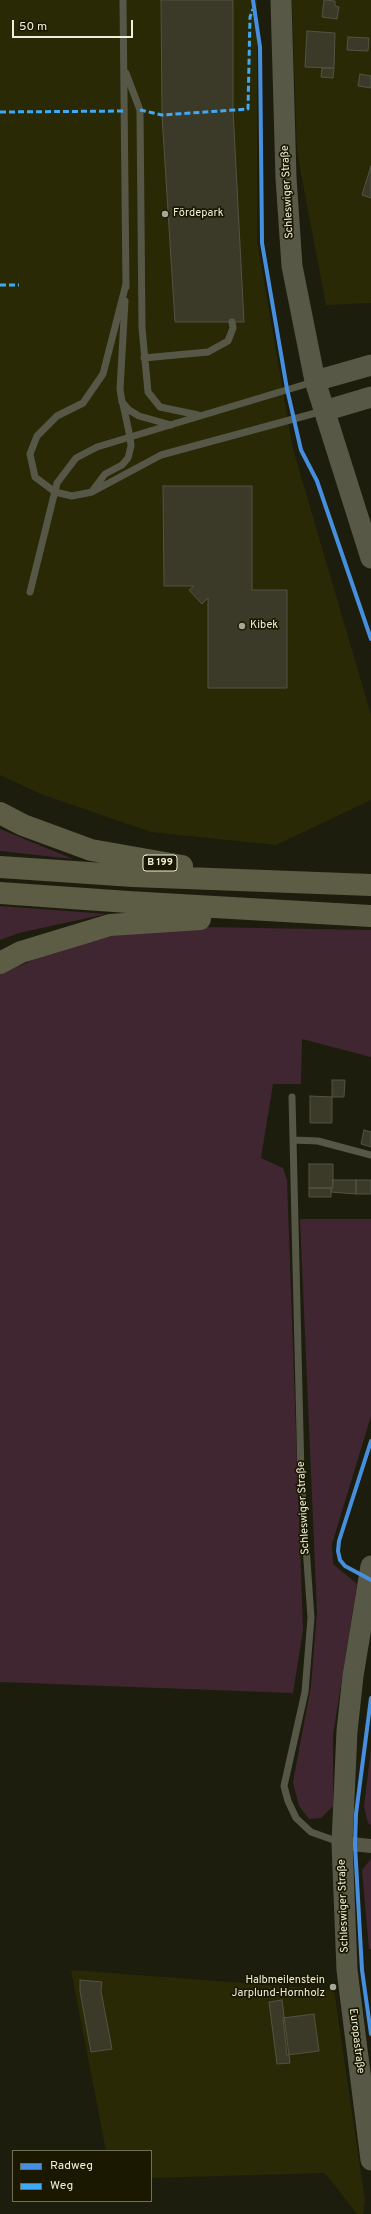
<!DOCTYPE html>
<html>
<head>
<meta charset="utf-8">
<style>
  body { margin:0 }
  #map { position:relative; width:371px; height:2214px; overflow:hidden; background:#1d1d0d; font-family:Overpass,sans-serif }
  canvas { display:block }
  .legend { position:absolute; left:12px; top:2150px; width:140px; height:52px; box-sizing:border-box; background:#1a1900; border:1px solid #6f6f58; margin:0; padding:5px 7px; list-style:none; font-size:12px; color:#eeefdd }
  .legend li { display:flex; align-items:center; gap:8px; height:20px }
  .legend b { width:20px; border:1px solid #6f6f58 }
  .scale { position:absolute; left:12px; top:20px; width:121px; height:18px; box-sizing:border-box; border:2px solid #eeefdd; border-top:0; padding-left:5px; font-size:12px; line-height:14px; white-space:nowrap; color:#eeefdd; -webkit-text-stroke:3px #1a1900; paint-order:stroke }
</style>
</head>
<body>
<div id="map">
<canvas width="371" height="2214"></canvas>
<ul class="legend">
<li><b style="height:5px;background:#468fdf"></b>Radweg</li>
<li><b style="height:5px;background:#3fa9f5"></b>Weg</li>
</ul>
<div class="scale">50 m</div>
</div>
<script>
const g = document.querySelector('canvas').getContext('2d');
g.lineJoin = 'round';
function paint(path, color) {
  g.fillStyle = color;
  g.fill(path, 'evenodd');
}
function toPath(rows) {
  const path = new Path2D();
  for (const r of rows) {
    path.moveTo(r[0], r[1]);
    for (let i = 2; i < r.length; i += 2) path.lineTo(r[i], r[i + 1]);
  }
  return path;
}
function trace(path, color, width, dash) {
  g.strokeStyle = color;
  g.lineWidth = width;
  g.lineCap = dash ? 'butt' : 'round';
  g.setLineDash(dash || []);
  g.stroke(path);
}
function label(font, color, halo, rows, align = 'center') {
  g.font = font + ' Overpass,sans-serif';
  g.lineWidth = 3.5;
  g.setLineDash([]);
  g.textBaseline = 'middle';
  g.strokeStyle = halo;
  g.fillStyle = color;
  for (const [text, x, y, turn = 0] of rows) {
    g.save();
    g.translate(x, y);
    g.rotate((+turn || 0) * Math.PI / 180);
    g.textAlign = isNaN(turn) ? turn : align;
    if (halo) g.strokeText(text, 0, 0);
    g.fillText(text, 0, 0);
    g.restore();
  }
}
paint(toPath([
  [0,0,257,0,257,241,293,449,371,715,371,800,276,845,151,832,41,794,0,775],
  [292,0,371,0,371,303,326,305,297,152],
  [71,1970,334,1990,365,2201,363,2214,357,2214,325,2173,151,2178,151,2151,106,2151]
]), '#2a2905');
paint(toPath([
  [0,829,73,859,0,851],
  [0,906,106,914,19,933,0,940],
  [201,927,371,930,371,1057,302,1039,301,1084,273,1084,261,1158,283,1168,287,1180,303,1630,293,1693,0,1682,0,974,57,950,112,936],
  [300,1219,371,1219,371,1416,332,1544,333,1564,357,1584,333,1735,333,1806,321,1818,309,1819,299,1806,293,1782,311,1686,317,1612],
  [371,1748,371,1825,368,1823,364,1807],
  [371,1859,371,1949,369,1949,362,1870]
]), '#402631');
const building = toPath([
  [161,0,233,0,233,110,244,322,175,322,162,115,161,0],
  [324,0,335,1,335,6,339,7,337,19,322,17,324,0],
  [307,31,335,33,334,68,305,67,307,31],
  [348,37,369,38,368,51,347,50,348,37],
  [322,68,334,68,333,78,321,77,322,68],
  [360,74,371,76,371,88,358,86,360,74],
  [371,166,371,198,362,195,371,166],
  [163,486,252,486,252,590,287,590,287,688,208,688,208,598,202,604,189,590,194,586,164,586,163,486],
  [332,1080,345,1080,344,1097,332,1097,332,1080],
  [310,1096,332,1097,332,1123,310,1123,310,1096],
  [364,1130,371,1132,371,1147,361,1144,364,1130],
  [309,1164,333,1164,333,1188,309,1188,309,1164],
  [333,1180,356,1180,356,1194,331,1192,333,1180],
  [356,1180,371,1180,371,1194,356,1194,356,1180],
  [309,1188,331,1188,331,1197,309,1197,309,1188],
  [80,1980,102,1982,101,1991,112,2049,91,2052,80,1991,80,1980],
  [282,2000,290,2063,277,2064,269,2002,282,2000],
  [314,2014,319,2051,287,2055,283,2018,314,2014]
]);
paint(building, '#3b3a28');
trace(building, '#535345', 1);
trace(toPath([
  [123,0,126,287],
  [126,73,140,110,142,328,148,392,160,407,198,415],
  [126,284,103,374,83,403,57,416,37,436,30,454,35,477,55,492,72,496,92,492,161,455,323,411],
  [125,301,120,389,122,402,129,410,139,416,171,425],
  [144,358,208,352,228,341,233,328,232,322],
  [93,490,105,474,122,465,128,458,131,446,130,437,123,404],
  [30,592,57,483,76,458,97,447,313,382],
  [292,1097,301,1475,311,1618,305,1692,284,1786,288,1801,296,1818,311,1832,339,1842],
  [293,1140,318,1141,371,1155]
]), '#575748', 7);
trace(toPath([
  [342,1843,371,1846]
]), '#575748', 14);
trace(toPath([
  [281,0,286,178,292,266,315,381,371,558],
  [315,381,371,365],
  [324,411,371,397],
  [371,1566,353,1676,347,1731,342,1843,347,1970,371,2160]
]), '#585846', 21);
trace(toPath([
  [0,813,23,825,91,850,182,866],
  [0,867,133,876,371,885],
  [0,893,128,902,371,916],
  [0,963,21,952,110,925,200,919]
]), '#5d5d46', 22);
trace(toPath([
  [140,110,162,115,248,109,250,17,253,9],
  [0,112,125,111],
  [0,285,19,285]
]), '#3fa9f5', 3, [6, 3]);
trace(toPath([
  [253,0,260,47,262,243,287,389,301,450,317,481,371,639],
  [371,1441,339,1541,338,1551,340,1560,345,1566,371,1580],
  [371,1698,356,1814,355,1845,362,1970,371,2034]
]), '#468fdf', 4);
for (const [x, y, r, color] of [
  [165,214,4,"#a5a694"],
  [242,626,4,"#a5a694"],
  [333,1987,4,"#a5a694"]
]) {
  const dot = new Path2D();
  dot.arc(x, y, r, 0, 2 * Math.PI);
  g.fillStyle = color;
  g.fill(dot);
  trace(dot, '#1a1900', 1.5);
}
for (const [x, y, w] of [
  [160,863,34]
]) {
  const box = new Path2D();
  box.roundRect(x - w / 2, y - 8, w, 16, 3);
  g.fillStyle = '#1a1900';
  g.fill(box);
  trace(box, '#eeefdd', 1);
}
label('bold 10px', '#eeefdd', null, [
  ["B 199",160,863]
]);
label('11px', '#eeefdd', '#1a1900', [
  ["Schleswiger Straße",288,192,-93],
  ["Schleswiger Straße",304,1508,-93],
  ["Schleswiger Straße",344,1906,-92],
  ["Europastraße",356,2041,83]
]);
label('11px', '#eeefdd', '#1a1900', [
  ["Fördepark",173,214],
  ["Kibek",250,626],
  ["Halbmeilenstein",325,1981,"right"],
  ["Jarplund-Hornholz",325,1994,"right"]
], 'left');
</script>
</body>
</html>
